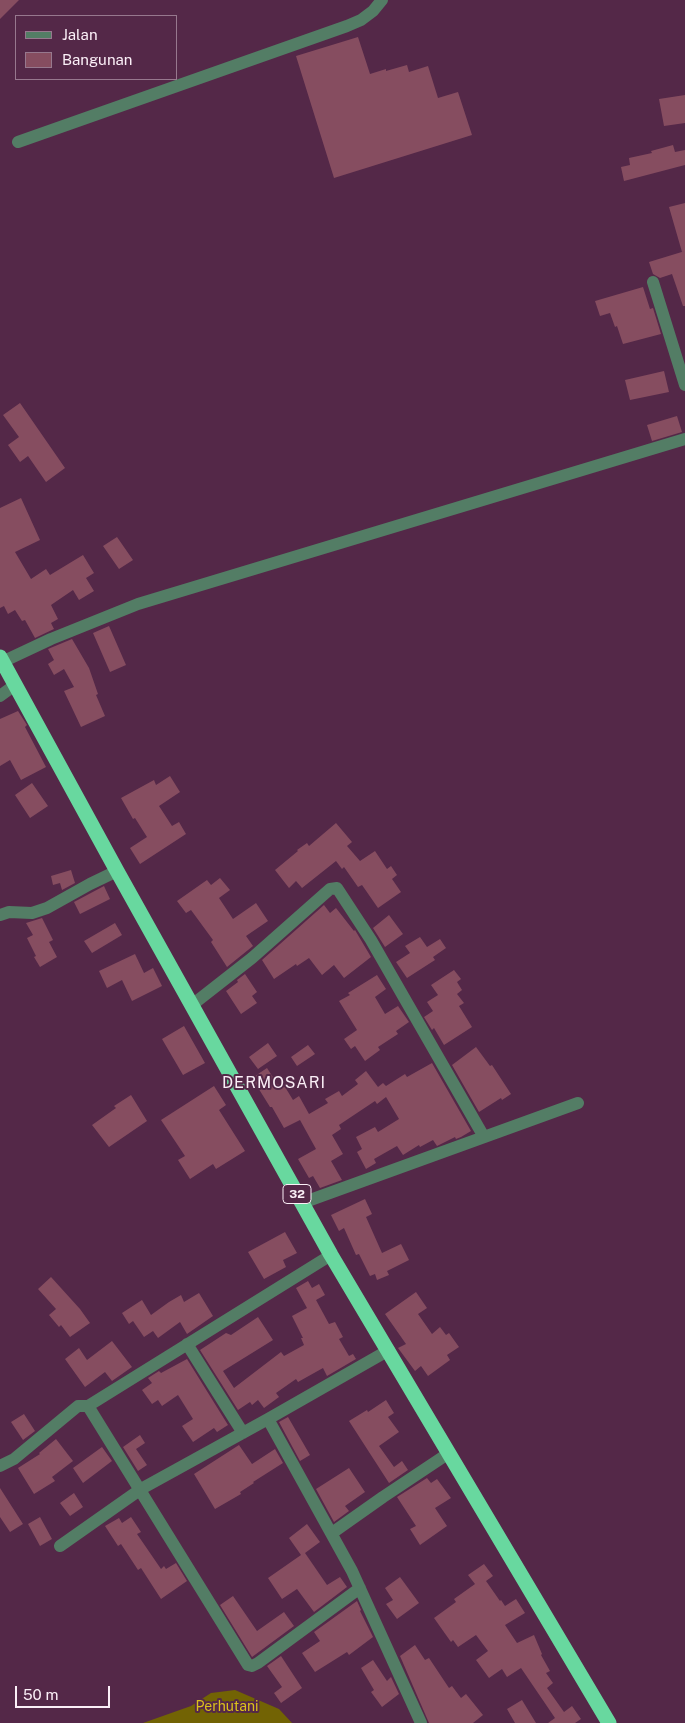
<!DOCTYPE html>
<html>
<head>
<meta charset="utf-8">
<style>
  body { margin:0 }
  #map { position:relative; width:685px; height:1723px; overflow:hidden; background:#542848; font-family:"Public Sans",sans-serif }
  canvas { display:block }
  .legend { position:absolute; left:15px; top:15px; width:162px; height:65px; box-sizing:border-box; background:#542848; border:1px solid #97788e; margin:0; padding:6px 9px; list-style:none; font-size:15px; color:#fbeff7 }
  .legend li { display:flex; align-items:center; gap:10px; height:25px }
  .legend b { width:25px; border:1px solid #97788e }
  .scale { position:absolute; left:15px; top:1686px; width:95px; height:22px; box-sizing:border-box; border:2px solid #fbeff7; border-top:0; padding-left:6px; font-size:15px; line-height:18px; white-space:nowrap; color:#fbeff7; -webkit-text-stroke:4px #542848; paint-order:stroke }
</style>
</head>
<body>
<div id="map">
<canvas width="685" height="1723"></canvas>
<ul class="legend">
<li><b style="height:6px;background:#537d65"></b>Jalan</li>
<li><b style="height:14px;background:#864d60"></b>Bangunan</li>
</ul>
<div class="scale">50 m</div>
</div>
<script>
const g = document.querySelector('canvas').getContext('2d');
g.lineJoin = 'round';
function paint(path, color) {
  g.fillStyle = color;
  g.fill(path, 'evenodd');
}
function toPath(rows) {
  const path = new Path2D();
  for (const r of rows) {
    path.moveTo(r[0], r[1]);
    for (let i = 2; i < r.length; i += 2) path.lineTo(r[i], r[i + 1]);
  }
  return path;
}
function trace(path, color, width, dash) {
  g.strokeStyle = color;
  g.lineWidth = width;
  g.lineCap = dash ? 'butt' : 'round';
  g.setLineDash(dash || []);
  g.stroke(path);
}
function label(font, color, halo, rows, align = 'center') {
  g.font = font + ' "Public Sans",sans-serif';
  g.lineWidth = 4;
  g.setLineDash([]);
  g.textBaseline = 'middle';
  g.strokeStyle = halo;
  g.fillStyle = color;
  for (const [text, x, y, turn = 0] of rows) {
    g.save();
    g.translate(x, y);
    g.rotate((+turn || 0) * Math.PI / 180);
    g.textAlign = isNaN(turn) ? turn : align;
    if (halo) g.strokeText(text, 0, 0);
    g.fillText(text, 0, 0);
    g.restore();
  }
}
paint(toPath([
  [235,1690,279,1709,292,1723,143,1723,191,1706,211,1693]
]), '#726304');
paint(toPath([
  [0,0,19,0,0,19],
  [358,37,370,74,386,69,386,71,407,65,409,72,428,66,438,98,458,92,472,135,334,178,296,56],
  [685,95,685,123,664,126,659,99],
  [673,145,675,152,685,150,685,165,624,181,621,167,630,165,629,158,652,153,651,151],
  [685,203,685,251,682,252,669,207],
  [685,251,685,306,683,306,672,274,660,278,653,274,649,262],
  [643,287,650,309,653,308,661,334,623,344,617,326,615,327,610,313,600,316,595,301],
  [664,371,669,392,630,400,625,380],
  [20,403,65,468,46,482,28,456,20,462,8,445,19,437,3,415],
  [677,416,682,432,652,441,647,425],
  [21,498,40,540,15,552,31,579,46,569,50,575,83,555,94,573,86,578,94,591,79,600,73,590,51,605,58,619,51,623,54,629,35,638,25,620,22,621,15,610,8,614,4,606,0,608,0,508],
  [117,537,133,560,119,569,103,546],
  [109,626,126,665,110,672,93,633],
  [72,639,89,668,98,694,96,695,105,716,81,727,64,691,74,687,64,669,54,675,48,664,54,660,48,649],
  [18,711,27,725,25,727,46,767,21,780,10,760,0,766,0,719],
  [170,776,180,792,159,806,172,826,179,822,186,834,140,864,130,848,147,837,135,818,133,819,121,798,154,780,156,785],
  [32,783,48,806,30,818,15,795],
  [336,823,352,842,347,846,360,861,375,851,387,869,391,866,397,875,392,879,401,892,378,908,362,885,358,887,344,867,342,869,336,861,302,888,296,881,289,888,275,870,298,851,297,850,307,843,309,846],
  [71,870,75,883,62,890,60,883,53,885,51,876],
  [220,878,230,890,219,898,233,919,256,903,268,921,246,936,253,946,227,967,211,942,213,940,191,910,186,913,177,901,207,880,211,885],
  [104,886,110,899,80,914,74,902],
  [324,905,330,913,336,908,354,931,355,930,371,957,344,978,334,965,322,975,309,958,297,966,296,964,274,979,262,960],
  [389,915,403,934,385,947,373,928],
  [42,918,53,940,49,942,57,957,40,967,34,957,36,956,27,938,33,935,26,923],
  [115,923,122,935,92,953,84,941],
  [420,937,427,947,440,939,446,948,433,957,435,960,407,978,396,962,410,953,405,946],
  [135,954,144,973,153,968,162,986,132,1001,122,980,107,988,99,971],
  [454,970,461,979,457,982,462,990,457,994,464,1003,459,1006,472,1027,444,1045,434,1028,432,1030,424,1017,433,1011,427,1002,438,995,431,985],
  [245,974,257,992,252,996,257,1003,241,1014,226,991,238,982,237,980],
  [377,975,386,989,375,997,385,1014,398,1006,409,1022,396,1031,398,1034,378,1047,380,1050,365,1061,355,1046,351,1049,344,1039,357,1030,339,1001,350,995,348,993],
  [184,1026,205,1063,183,1075,162,1039],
  [268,1043,277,1056,258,1069,249,1057],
  [308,1045,315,1054,297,1066,291,1057],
  [476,1047,490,1066,492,1065,511,1094,502,1100,501,1098,479,1112,452,1065],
  [432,1063,471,1131,461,1137,456,1139,455,1137,437,1146,433,1140,420,1147,419,1145,403,1155,397,1146,374,1159,376,1163,366,1169,357,1152,362,1149,356,1137,375,1127,378,1132,399,1119,386,1097,377,1104,375,1101,339,1125,341,1129,332,1135,343,1154,331,1161,342,1180,320,1188,313,1176,309,1178,298,1159,316,1149,300,1120,284,1128,272,1107,270,1107,252,1078,267,1068,278,1085,282,1082,293,1100,299,1096,309,1114,328,1103,325,1099,339,1091,342,1096,358,1084,355,1080,366,1071,378,1087,383,1083,386,1086,405,1074,407,1077],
  [214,1086,226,1105,219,1110,245,1151,216,1169,213,1164,190,1179,178,1160,185,1156,161,1120],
  [131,1095,147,1121,109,1147,92,1125,116,1108,114,1106],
  [365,1199,372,1214,366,1217,382,1253,401,1244,409,1260,387,1271,389,1275,377,1280,375,1274,370,1276,359,1254,356,1255,344,1228,339,1231,331,1215],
  [285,1232,297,1253,283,1260,286,1267,264,1279,248,1252],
  [51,1277,80,1309,90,1323,70,1337,61,1325,59,1327,49,1315,56,1309,38,1289],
  [308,1281,312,1288,319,1284,325,1295,316,1300,329,1324,335,1322,343,1337,339,1339,349,1356,353,1354,356,1359,327,1376,323,1368,298,1382,296,1379,276,1393,279,1397,264,1408,258,1400,252,1405,250,1402,238,1410,200,1350,226,1333,231,1335,258,1317,273,1340,223,1371,234,1388,281,1352,284,1356,304,1345,301,1338,303,1338,292,1316,307,1308,296,1288],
  [416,1292,427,1308,418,1314,432,1334,440,1327,446,1335,449,1333,459,1347,447,1355,450,1360,428,1376,421,1366,415,1371,398,1348,406,1344,385,1314],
  [199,1293,213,1316,187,1334,180,1322,158,1338,153,1331,144,1337,133,1321,129,1324,122,1313,142,1300,151,1315,169,1302,181,1295,184,1302],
  [112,1341,132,1367,112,1381,105,1372,85,1387,65,1359,79,1348,87,1360],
  [187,1359,228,1425,217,1432,214,1428,193,1442,182,1426,193,1419,178,1395,162,1406,158,1400,152,1404,142,1390,152,1383,148,1378,159,1371,161,1373],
  [386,1400,394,1413,388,1417,399,1432,379,1446,394,1467,402,1461,408,1470,389,1483,349,1421,367,1410,368,1412],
  [24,1414,35,1431,23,1440,11,1422],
  [288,1417,310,1455,300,1461,279,1422],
  [140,1435,145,1443,136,1449,147,1465,138,1471,123,1447],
  [56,1439,73,1461,52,1477,55,1481,34,1494,18,1468,40,1454,39,1453],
  [239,1445,252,1464,275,1449,283,1463,253,1482,254,1483,240,1492,241,1494,215,1509,194,1474],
  [102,1447,112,1461,83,1483,73,1468],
  [349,1468,365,1492,345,1506,349,1511,334,1522,316,1489],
  [427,1478,431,1483,437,1479,451,1498,435,1508,447,1526,420,1545,410,1529,416,1526,397,1497],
  [0,1488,23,1524,10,1532,0,1517],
  [74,1493,83,1507,70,1516,60,1503],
  [40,1517,52,1539,40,1546,28,1524],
  [131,1517,141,1532,137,1534,161,1569,164,1566,166,1569,176,1563,187,1581,161,1599,141,1568,138,1570,121,1544,118,1546,105,1526,119,1518,122,1523],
  [307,1524,320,1542,305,1553,327,1585,340,1577,347,1587,314,1612,297,1589,282,1599,268,1578,301,1555,289,1538],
  [484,1564,493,1576,486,1581,500,1601,501,1600,505,1606,516,1599,525,1613,505,1625,517,1643,534,1635,542,1654,541,1655,550,1671,546,1673,553,1683,547,1688,564,1712,572,1706,581,1719,575,1723,548,1723,555,1718,521,1668,507,1677,502,1669,489,1678,476,1660,488,1651,476,1635,458,1647,453,1640,451,1642,434,1618,456,1602,454,1599,475,1584,468,1575],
  [400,1577,419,1603,397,1619,386,1604,393,1600,385,1588],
  [233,1596,257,1631,284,1612,294,1626,252,1657,220,1605],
  [357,1601,361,1610,360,1611,373,1637,349,1655,347,1652,315,1672,302,1653,320,1641,314,1632],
  [415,1645,425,1660,429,1658,449,1688,452,1686,461,1698,466,1694,483,1715,473,1723,429,1723,400,1656],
  [281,1656,302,1688,281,1703,274,1693,282,1687,267,1666],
  [373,1660,387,1681,391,1677,399,1694,382,1707,371,1692,374,1690,361,1668],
  [522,1700,536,1723,515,1723,507,1709]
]), '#864d60');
trace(toPath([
  [18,142,347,26,361,20,373,11,382,0],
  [653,282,685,385],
  [2,662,51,639,138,604,685,439],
  [0,696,15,685],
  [0,915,9,912,32,913,47,908,90,884,117,871],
  [192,1005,252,958,330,889,337,888,371,940,484,1137],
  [302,1203,578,1103],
  [187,1344,243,1433],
  [88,1406,331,1255],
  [268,1419,352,1571,421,1723],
  [0,1466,14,1459,78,1406,88,1406,248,1665,252,1666,258,1663,360,1588],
  [332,1533,383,1497,449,1453],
  [60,1546,141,1489,268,1419,389,1350]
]), '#537d65', 12);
trace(toPath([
  [0,657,117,871,331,1255,609,1723]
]), '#68d89f', 15);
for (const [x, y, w] of [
  [297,1194,28]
]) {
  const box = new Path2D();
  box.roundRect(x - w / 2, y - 9.5, w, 19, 4);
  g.fillStyle = '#542848';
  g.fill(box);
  trace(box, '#fbeff7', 1);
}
label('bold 12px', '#fbeff7', null, [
  ["32",297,1194]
]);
label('14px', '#dac11b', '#542848', [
  ["Perhutani",227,1707]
]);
g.letterSpacing = '1px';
label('16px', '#fbeff7', '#542848', [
  ["DERMOSARI",274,1083]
]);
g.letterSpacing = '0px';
</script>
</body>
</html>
